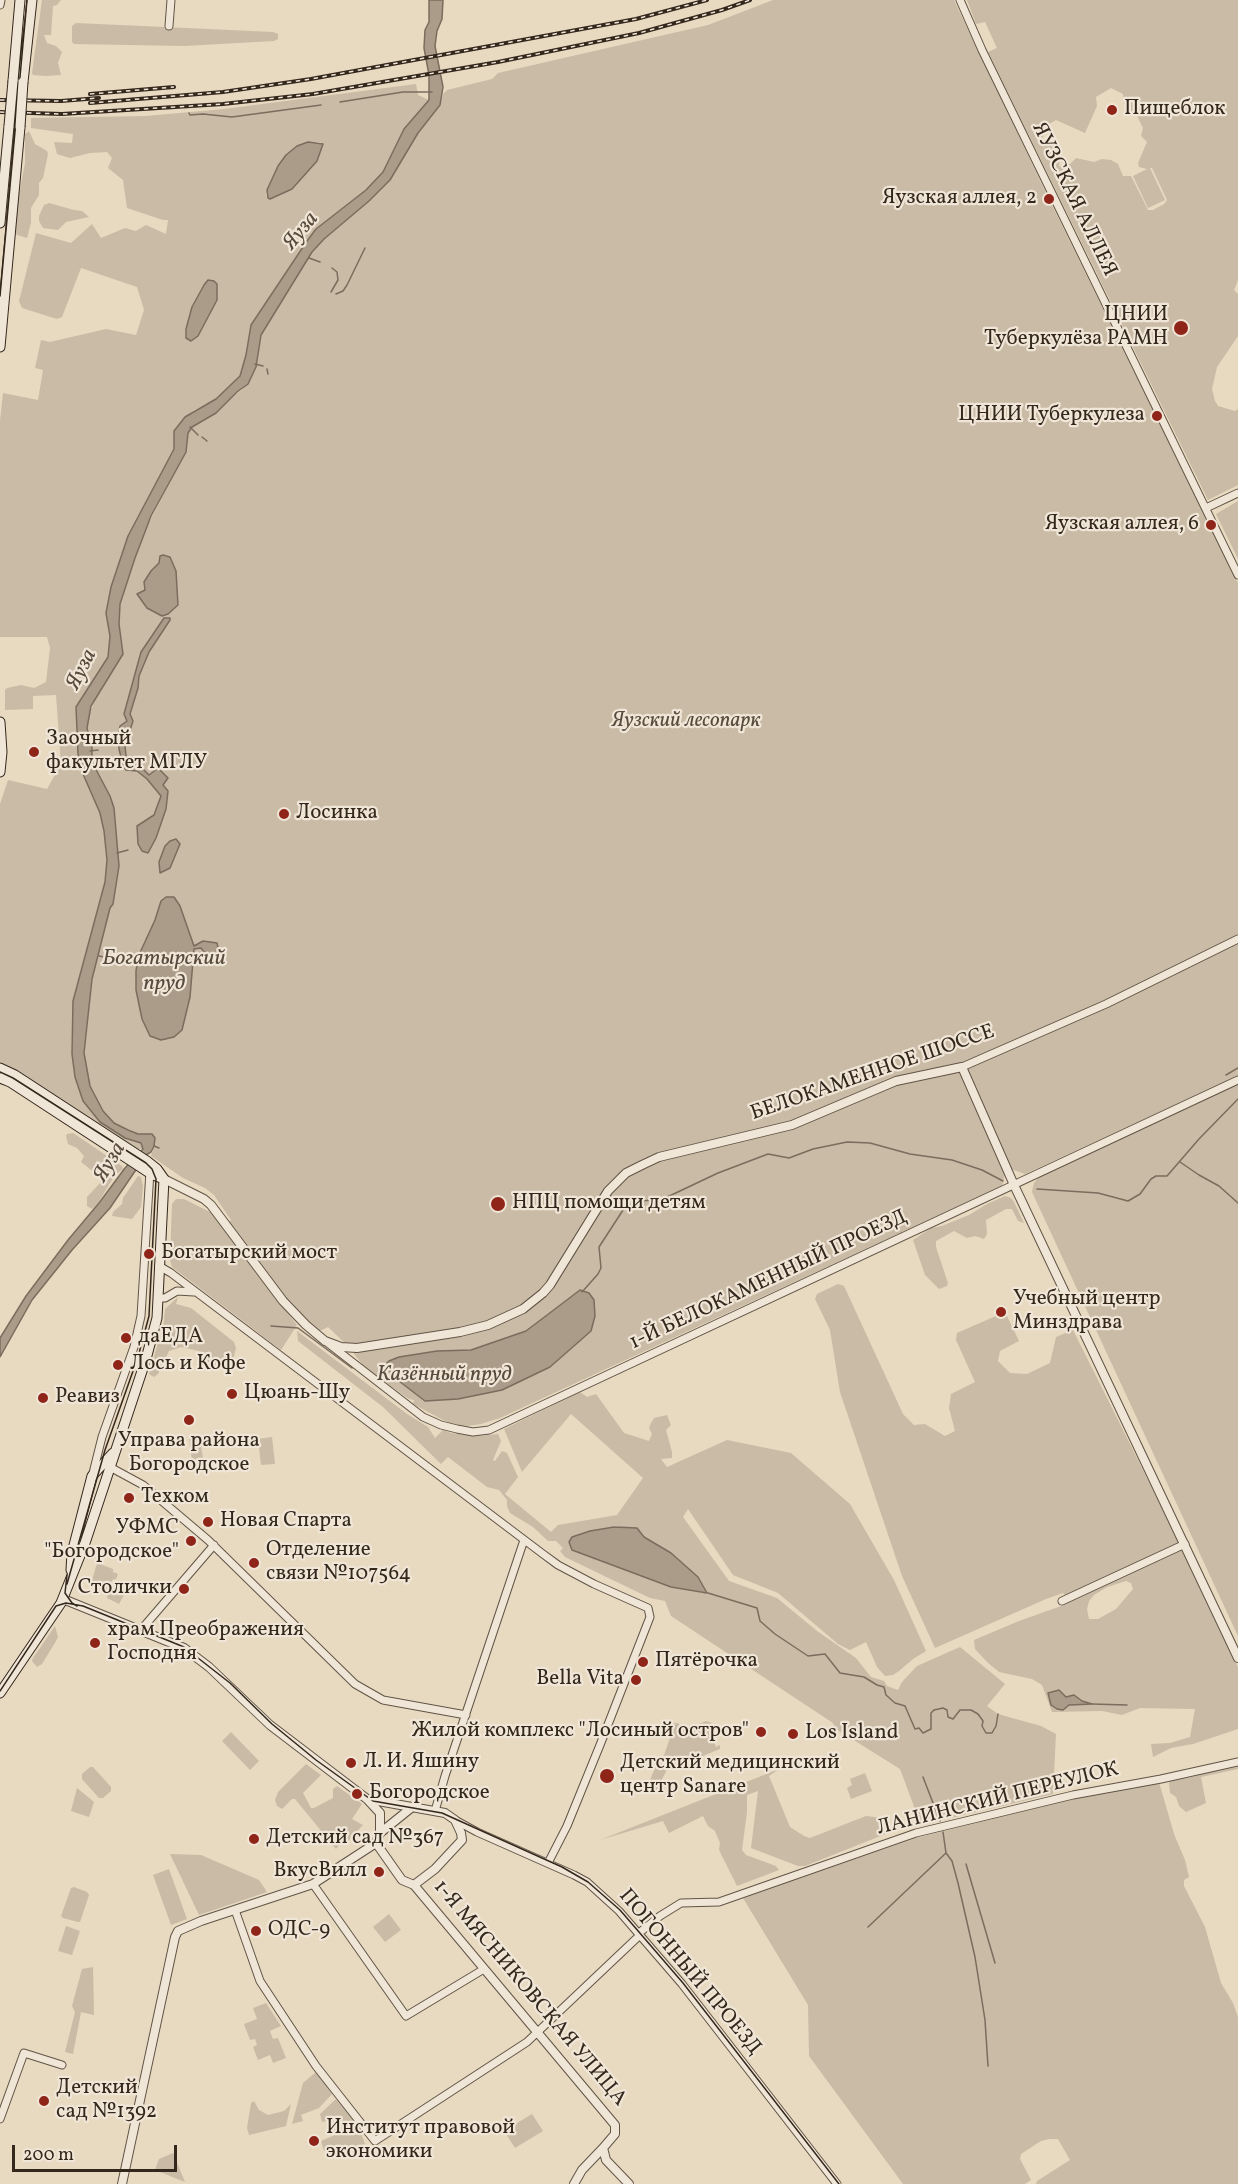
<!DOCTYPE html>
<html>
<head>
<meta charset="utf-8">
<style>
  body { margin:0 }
  #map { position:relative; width:1238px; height:2184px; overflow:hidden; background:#e8d9c1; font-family:Vollkorn,serif }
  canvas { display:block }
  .scale { position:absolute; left:12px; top:2145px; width:165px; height:27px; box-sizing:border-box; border:3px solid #34271c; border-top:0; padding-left:8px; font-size:18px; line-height:21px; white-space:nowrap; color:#34271c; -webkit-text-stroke:4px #f0e6d7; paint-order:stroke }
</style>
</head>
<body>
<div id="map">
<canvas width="1238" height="2184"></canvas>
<div class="scale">200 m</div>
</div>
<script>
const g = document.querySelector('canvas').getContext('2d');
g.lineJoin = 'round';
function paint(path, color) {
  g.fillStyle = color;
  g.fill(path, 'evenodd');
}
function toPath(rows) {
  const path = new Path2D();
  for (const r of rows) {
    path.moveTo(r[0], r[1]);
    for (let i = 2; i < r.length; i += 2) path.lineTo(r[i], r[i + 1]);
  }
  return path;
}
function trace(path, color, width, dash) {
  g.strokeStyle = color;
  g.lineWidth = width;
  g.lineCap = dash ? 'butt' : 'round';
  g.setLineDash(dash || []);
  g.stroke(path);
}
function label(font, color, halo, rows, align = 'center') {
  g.font = font + ' Vollkorn,serif';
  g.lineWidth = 4.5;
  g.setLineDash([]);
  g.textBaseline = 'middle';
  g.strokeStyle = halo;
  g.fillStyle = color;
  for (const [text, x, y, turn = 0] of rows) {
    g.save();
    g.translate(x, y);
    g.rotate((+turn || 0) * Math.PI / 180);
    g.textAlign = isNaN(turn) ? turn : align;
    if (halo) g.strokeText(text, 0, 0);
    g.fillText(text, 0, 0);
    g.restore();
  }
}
paint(toPath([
  [42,0,61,0,57,5,53,6,51,35,44,35,47,43,56,46,62,52,58,63,61,75,46,76,33,75,32,73],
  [773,0,954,0,1046,193,1238,583,1238,1076,1025,1174,1014,1170,1005,1174,1002,1186,500,1418,481,1424,467,1426,449,1423,413,1404,414,1400,409,1399,365,1368,348,1346,328,1327,320,1331,307,1323,284,1297,229,1222,231,1220,214,1195,205,1188,183,1178,151,1156,154,1146,138,1134,114,1123,103,1111,90,1087,84,1053,92,979,110,908,113,904,119,866,114,808,110,796,92,762,92,748,87,729,88,718,96,697,123,654,119,624,120,604,143,534,186,452,188,433,192,427,243,389,256,367,261,335,312,252,324,239,369,201,390,180,418,133,440,105,443,94,447,90,492,79,498,73,708,25],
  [967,0,1238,0,1238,280,1234,290,1238,294,1238,336,1217,367,1212,389,1215,401,1218,406,1235,411,1238,409,1238,485,1208,500,988,52,997,48,985,22,976,24],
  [1111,88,1123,94,1126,111,1128,114,1137,116,1143,128,1141,136,1147,142,1138,163,1139,167,1147,169,1133,176,1148,208,1165,200,1150,168,1152,168,1167,200,1164,204,1153,210,1148,210,1131,176,1123,176,1118,164,1111,160,1102,159,1094,162,1076,158,1070,164,1063,168,1059,166,1060,154,1056,146,1042,139,1049,124,1056,120,1085,133,1097,106,1096,97],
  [76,23,273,32,278,34,278,39,274,41,184,46,74,44,72,42,72,26],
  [416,84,418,95,429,100,404,129,383,172,366,190,316,229,307,241,251,325,246,355,240,376,216,399,193,411,174,436,174,449,128,536,111,587,106,613,110,636,108,657,76,714,83,774,100,813,104,831,107,860,105,882,73,1001,72,1054,75,1077,83,1101,100,1122,125,1138,141,1143,143,1149,138,1149,0,1062,0,804,8,780,47,789,61,764,56,695,33,696,33,709,5,710,5,690,7,688,21,685,34,688,46,682,50,648,47,637,0,637,0,421,3,393,38,400,43,370,35,368,41,340,50,342,106,329,136,335,144,310,137,287,81,268,62,317,57,319,22,308,19,301,36,233,71,243,92,224,101,238,125,228,136,231,146,225,166,234,168,220,163,220,127,208,123,180,108,168,112,158,107,152,90,153,70,158,57,154,54,142,72,143,73,134,31,128,31,118,146,116,224,109],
  [308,142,321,142,317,161,292,189,270,199,266,195,278,166,286,155,297,146],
  [217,300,212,307,198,336,192,307],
  [29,131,35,144,47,151,48,154,43,178,39,183,39,195,31,208,31,223,27,238,17,235,16,233,17,204,25,163,25,134],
  [49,203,74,210,82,211,89,217,66,222,58,230,43,228,39,221,39,216,44,205],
  [1238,501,1238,559,1216,514],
  [1238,1085,1238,1636,1032,1192,1034,1183,1039,1177],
  [73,1133,122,1166,123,1169,115,1175,98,1203,92,1209,87,1206,87,1197,100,1183,103,1173,100,1171,95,1173,81,1162,84,1156,77,1148,68,1144,66,1136,67,1134],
  [138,1176,141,1177,143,1186,141,1207,132,1219,112,1216,113,1212,122,1204,123,1198],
  [1005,1196,1011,1198,1014,1202,1024,1223,1018,1221,1012,1209,1006,1209,986,1220,987,1234,984,1239,975,1236,967,1238,954,1231,936,1241,936,1247,948,1283,947,1286,939,1289,925,1275,913,1240,931,1228,942,1226,969,1215,987,1204],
  [176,1199,184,1199,212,1213,297,1325,281,1350,172,1267,170,1260,172,1204],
  [838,1284,844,1286,903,1414,914,1425,925,1424,945,1436,955,1431,949,1408,951,1394,975,1382,956,1340,957,1333,1005,1312,1019,1341,1000,1351,998,1361,1010,1373,1027,1374,1050,1363,1056,1337,1073,1330,1179,1542,1238,1667,1238,1729,1193,1744,1171,1748,1153,1757,1151,1744,1170,1743,1190,1737,1195,1709,1140,1708,1122,1715,1102,1711,1052,1712,1042,1685,1032,1679,999,1672,987,1662,975,1649,974,1640,1019,1621,1064,1605,1067,1598,1063,1593,1046,1599,935,1648,902,1576,840,1392,830,1330,815,1299,817,1294],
  [1126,1581,1131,1583,1133,1589,1116,1609,1098,1619,1089,1619,1087,1609,1089,1601,1094,1595,1107,1587],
  [178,1297,176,1304,191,1308,234,1342,236,1348,232,1364,209,1366,206,1356,199,1351,181,1347,169,1351,158,1374,154,1377,149,1374,164,1322,165,1309],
  [297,1331,407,1414,428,1427,435,1438,443,1430,451,1433,479,1436,498,1434,501,1441,493,1460,495,1461,502,1451,507,1453,518,1477,505,1494,551,1532,558,1525,617,1515,643,1478,571,1414,522,1472,504,1429,580,1392,587,1397,596,1394,624,1433,649,1441,652,1434,649,1428,651,1423,654,1418,667,1415,671,1425,666,1430,672,1452,672,1458,661,1459,667,1467,727,1440,791,1453,850,1504,894,1580,926,1651,913,1659,899,1671,893,1675,885,1676,877,1667,866,1642,850,1650,838,1644,778,1593,733,1575,688,1509,683,1517,729,1581,777,1598,817,1631,856,1658,871,1677,884,1681,887,1686,898,1690,902,1682,917,1666,960,1647,1005,1684,987,1706,998,1714,1041,1726,1056,1734,1053,1794,921,1825,900,1769,836,1729,833,1723,671,1616,665,1601,650,1598,565,1557,560,1551,563,1548,556,1541,548,1541,533,1527,510,1513,507,1506,507,1500,499,1490,487,1487,448,1457,441,1464,383,1407,298,1341],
  [637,1528,644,1537,671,1553,638,1574,615,1566],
  [215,1435,217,1445,201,1447,203,1458,192,1460,189,1439],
  [272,1437,275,1464,261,1465,258,1439],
  [97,1563,113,1569,113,1572,118,1574,116,1579,112,1580,110,1586,125,1593,119,1604,107,1598,108,1594,106,1592,91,1584],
  [55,1626,58,1637,56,1641,42,1664,37,1667,32,1661,33,1658],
  [706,1721,712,1723,708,1725,716,1747,720,1745,720,1749,673,1768,669,1766,660,1783,663,1785,659,1792,654,1794,650,1792,647,1788,658,1760,662,1761,671,1735,668,1733,671,1724,678,1723,683,1730],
  [231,1732,259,1761,250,1770,222,1741],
  [306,1764,321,1775,303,1793,311,1808,314,1808,333,1798,333,1789,337,1786,362,1804,352,1819,363,1825,348,1841,340,1844,336,1849,295,1799,292,1799,282,1809,277,1806,275,1800,278,1792],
  [1238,1764,1238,1769,1201,1777,1206,1803,1186,1812,1179,1806,1176,1797,1170,1793,1169,1783,1171,1780,1188,1778],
  [90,1767,93,1767,111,1787,111,1791,103,1798,99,1798,82,1779,82,1774],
  [779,1769,769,1776,790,1827,804,1836,810,1838,866,1816,882,1818,888,1833,805,1866,798,1866,751,1848,758,1791,747,1795,747,1812,742,1850,746,1855,776,1866,779,1870,737,1886,719,1850,720,1843,715,1831,708,1826,703,1816,669,1833,663,1821,600,1840],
  [865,1773,872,1791,851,1799,847,1788,852,1785,850,1779],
  [1159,1782,1174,1834,1185,1860,1189,1877,1184,1880,1184,1886,1205,1927,1221,1983,1233,2003,1238,2017,1238,2184,1036,2184,1037,2181,1070,2160,1058,2139,1049,2139,1041,2141,1021,2154,1020,2159,1031,2180,1025,2184,903,2184,809,2056,808,2005,743,1898,916,1838,1073,1799],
  [77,1788,94,1802,89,1817,71,1811],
  [170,1854,201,1855,259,1880,267,1892,199,1915],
  [169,1869,187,1919,171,1925,153,1875],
  [74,1887,87,1892,89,1895,80,1922,78,1922,63,1918,61,1916,71,1888],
  [389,1914,401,1930,385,1942,373,1927],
  [66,1926,80,1931,72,1955,58,1951],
  [93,1967,94,2015,81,2012,73,2054,65,2052,75,2012,72,2006,82,1969],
  [266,2003,281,2026,270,2031,273,2039,278,2038,286,2058,273,2063,270,2055,258,2060,253,2047,257,2045,255,2039,250,2040,244,2024,257,2019,253,2008],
  [316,2072,332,2094,319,2108,301,2115,303,2121,292,2124,303,2083],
  [336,2099,363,2131,361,2133,365,2144,342,2153,334,2151,324,2151,321,2141,335,2135,330,2120,322,2122,320,2114],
  [254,2101,259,2110,268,2115,284,2111,291,2104,286,2126,249,2135,247,2128,251,2103],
  [532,2114,543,2131,515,2148,504,2131],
  [173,2153,185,2182,155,2170,159,2159]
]), '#c9bba5');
const water = toPath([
  [429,0,443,0,442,19,437,31,435,46,443,87,440,105,418,133,390,180,369,201,324,239,312,252,261,335,256,367,248,384,237,392,216,413,192,427,188,433,186,452,151,516,135,558,120,604,119,624,123,654,91,706,87,728,92,748,92,762,110,796,114,808,119,866,113,904,110,908,92,979,84,1053,90,1086,103,1111,114,1123,128,1130,138,1134,152,1134,155,1138,154,1146,151,1152,146,1155,110,1208,72,1250,32,1300,0,1357,0,1338,26,1296,68,1240,99,1203,125,1168,143,1149,141,1143,125,1138,100,1122,83,1101,75,1077,72,1054,73,1001,105,882,107,860,104,831,100,813,83,774,78,754,76,707,108,657,110,636,106,613,111,587,128,536,174,449,174,431,185,417,216,399,240,376,246,355,251,325,307,241,316,229,366,190,383,172,404,129,429,100,429,75,424,48,425,30,429,22,429,0],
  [308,142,323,144,317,161,292,189,270,199,268,198,267,190,278,166,286,155,297,146,308,142],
  [208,280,214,281,217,284,217,300,198,336,191,341,186,338,186,329,192,307,204,285,208,280],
  [163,555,170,557,176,571,178,605,168,614,162,616,147,608,137,594,145,590,144,582,151,571,159,563,160,556,163,555],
  [164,618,170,618,170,620,149,652,139,676,138,688,130,714,133,721,125,746,126,756,131,764,141,767,149,775,158,768,168,778,163,785,168,791,166,809,156,838,148,853,142,851,138,844,137,826,154,815,161,796,147,779,137,771,126,770,123,765,119,749,119,732,120,726,127,721,124,714,141,652,164,618],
  [176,839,180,844,170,868,160,873,159,862,165,846,170,841,176,839],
  [166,897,174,897,180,906,194,946,203,941,217,943,219,952,216,955,204,952,201,948,194,949,190,997,182,1030,174,1037,161,1040,150,1036,142,1019,136,990,136,971,138,957,155,920,161,901,166,897],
  [580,1290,589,1293,594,1300,595,1316,591,1331,550,1367,502,1390,458,1399,425,1401,395,1378,387,1367,386,1364,389,1361,399,1357,437,1351,471,1350,526,1331,580,1290],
  [614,1527,637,1528,644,1537,671,1553,698,1577,707,1593,671,1587,572,1550,569,1542,572,1537,590,1531,614,1527],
  [1059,1690,1066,1697,1074,1695,1082,1701,1092,1704,1069,1705,1063,1710,1057,1709,1051,1705,1048,1693,1059,1690]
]);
paint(water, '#ab9c89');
trace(water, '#7b6d5d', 1.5);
trace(toPath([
  [340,102,403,92,432,92],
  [189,113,190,115,203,114,232,117,321,105],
  [309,258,320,262],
  [331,292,338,280,337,272,332,268],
  [336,294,343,291,347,285,365,248],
  [255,364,263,366],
  [267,369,268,374],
  [190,427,198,435],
  [202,437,207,441],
  [90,751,98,750],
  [117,853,128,850],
  [99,956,110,958],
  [1226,1075,1238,1068],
  [154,1146,159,1148],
  [1180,1162,1199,1175,1219,1186,1238,1203],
  [1037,1189,1098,1193,1128,1201,1140,1194,1151,1179,1156,1176,1167,1176,1199,1139,1238,1099],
  [582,1292,598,1274,601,1268,599,1247,625,1207,641,1201,663,1199,718,1173,768,1154,789,1158,813,1149,847,1142,870,1143,910,1154,952,1160,982,1170,1003,1181],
  [271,1326,298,1328,352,1368],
  [708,1593,757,1608,760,1621,775,1634,808,1656,825,1654,840,1673,864,1677,877,1685,884,1687,886,1695,895,1703,905,1706,915,1729,919,1728,923,1733,931,1729,931,1713,934,1710,943,1708,947,1710,948,1717,953,1719,960,1710,971,1710,978,1714,983,1721,982,1726,986,1733,992,1733,996,1726,998,1714],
  [1092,1704,1127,1705],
  [923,1777,940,1821],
  [943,1832,946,1853,952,1861,958,1883,975,1957,985,2020,988,2066],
  [966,1864,995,1963],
  [868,1927,946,1853]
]), '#7b6d5d', 1.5);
const minor = toPath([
  [960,0,982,50,1238,575],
  [0,5,1,0],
  [169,26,171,0],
  [1206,508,1238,493],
  [962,1067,1106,1004,1238,939],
  [159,1266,171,1273,543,1554,558,1565,594,1584,648,1608,650,1617,600,1745,567,1826,548,1863],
  [158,1298,165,1298,177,1291,194,1292],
  [329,1344,423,1417,441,1425,457,1429,473,1432,489,1430,1238,1080],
  [108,1466,143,1485,208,1540,355,1684,383,1700,466,1715],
  [93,1473,102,1437,134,1347,141,1316,150,1171],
  [1062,1601,1185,1544],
  [140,1631,214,1545],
  [435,1811,445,1776,524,1540],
  [455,1820,477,1832,574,1875,587,1882,619,1911,682,1984,837,2184],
  [313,1884,406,2016,484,1969],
  [235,1910,260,1981,316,2066,375,2141,527,2042,640,1935],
  [639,1933,660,1916,681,1903,719,1902,916,1833,1073,1795,1161,1779,1238,1762],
  [0,2119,24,2053,62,2065]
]);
const tertiary = toPath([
  [164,1179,204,1199,211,1205,283,1301,306,1325,325,1341,341,1347,357,1348,460,1332,488,1325,523,1309,543,1293,550,1285,608,1191,626,1173,642,1165,659,1157,792,1125,896,1081,962,1067,1014,1185,1238,1658],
  [63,1599,184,1648,209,1667,270,1725,367,1799,380,1813,380,1833,376,1843,402,1880,414,1885,435,1869,462,1840,461,1833,455,1820,445,1813,367,1799],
  [380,1833,411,1808],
  [414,1885,615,2125,615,2134,603,2148,606,2160,629,2184],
  [122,2184,175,1937,178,1931,201,1921,313,1884,376,1843],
  [574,2184,582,2170,603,2148]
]);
const secondary = toPath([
  [13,81,20,0],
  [23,82,32,0],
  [0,223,9,126],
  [0,347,20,127],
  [0,722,2,752,0,772],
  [0,1068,15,1075,147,1161,157,1169,164,1179],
  [0,1078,10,1082,151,1174,164,1179],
  [71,1570,72,1553,92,1476,113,1453],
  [0,1693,61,1603,85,1543,146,1359,157,1318,164,1179]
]);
trace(minor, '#615445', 9);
trace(tertiary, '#615445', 10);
trace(secondary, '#34271c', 11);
trace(minor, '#f0e6d7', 7);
trace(tertiary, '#f0e6d7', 8);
trace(secondary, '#f0e6d7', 9);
trace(toPath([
  [0,296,27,0],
  [0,1072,13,1078,146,1163,152,1169,156,1179,149,1316,138,1357,105,1450,67,1584],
  [67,1575,65,1593,72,1603,77,1606],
  [0,1691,56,1606,66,1603,83,1606,184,1647,230,1683,272,1724,316,1760,373,1801,442,1813,562,1867,588,1882,620,1910,683,1983,839,2184]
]), '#34271c', 1.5);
const rail = toPath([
  [90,94,174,87],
  [0,100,61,101,99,98],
  [90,103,223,92,311,79,636,19,707,0],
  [0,112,62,114,223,104,313,94,498,62,639,33,722,10,750,0]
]);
trace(rail, '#34271c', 4);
trace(rail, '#f0e6d7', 1.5, [4.5]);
const secondaryBridge = toPath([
  [9,126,13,81],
  [20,127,23,82]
]);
trace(secondaryBridge, '#34271c', 11, []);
trace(secondaryBridge, '#f0e6d7', 9);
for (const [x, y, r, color] of [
  [1112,110,6,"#8f2418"],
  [1049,199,6,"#8f2418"],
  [1181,328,8,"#8f2418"],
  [1157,416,6,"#8f2418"],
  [1211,525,6,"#8f2418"],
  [34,752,6,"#8f2418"],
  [284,814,6,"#8f2418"],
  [498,1204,8,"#8f2418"],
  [149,1254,6,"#8f2418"],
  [1001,1312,6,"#8f2418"],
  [126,1338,6,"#8f2418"],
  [118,1365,6,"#8f2418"],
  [232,1394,6,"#8f2418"],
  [43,1398,6,"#8f2418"],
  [189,1420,6,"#8f2418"],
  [129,1498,6,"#8f2418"],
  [208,1522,6,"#8f2418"],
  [191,1541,6,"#8f2418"],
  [254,1563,6,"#8f2418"],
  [184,1589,6,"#8f2418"],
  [95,1643,6,"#8f2418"],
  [643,1662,6,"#8f2418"],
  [636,1680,6,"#8f2418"],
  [761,1732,6,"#8f2418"],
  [793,1734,6,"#8f2418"],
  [351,1763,6,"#8f2418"],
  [607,1776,8,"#8f2418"],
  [357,1794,6,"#8f2418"],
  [254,1839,6,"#8f2418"],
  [379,1872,6,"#8f2418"],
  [256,1931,6,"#8f2418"],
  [44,2101,6,"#8f2418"],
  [314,2141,6,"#8f2418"]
]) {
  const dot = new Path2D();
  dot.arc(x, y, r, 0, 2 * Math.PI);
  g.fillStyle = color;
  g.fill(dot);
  trace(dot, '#f0e6d7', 2);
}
label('21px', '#34271c', '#f0e6d7', [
  ["Пищеблок",1124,110],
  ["Яузская аллея, 2",1037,199,"right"],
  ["ЦНИИ",1168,316,"right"],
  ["Туберкулёза РАМН",1168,340,"right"],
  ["ЦНИИ Туберкулеза",1145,416,"right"],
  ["Яузская аллея, 6",1199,525,"right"],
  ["Заочный",46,740],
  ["факультет МГЛУ",46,764],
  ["Лосинка",296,814],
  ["НПЦ помощи детям",512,1204],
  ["Богатырский мост",161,1254],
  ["Учебный центр",1013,1300],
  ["Минздрава",1013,1324],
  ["даЕДА",138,1338],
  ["Лось и Кофе",130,1365],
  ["Цюань-Шу",244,1394],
  ["Реавиз",55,1398],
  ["Управа района",189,1442,"center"],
  ["Богородское",189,1466,"center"],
  ["Техком",141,1498],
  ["Новая Спарта",220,1522],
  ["УФМС",179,1529,"right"],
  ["\"Богородское\"",179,1553,"right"],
  ["Отделение",266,1551],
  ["связи №107564",266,1575],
  ["Столички",172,1589,"right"],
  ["храм Преображения",107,1631],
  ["Господня",107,1655],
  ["Пятёрочка",655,1662],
  ["Bella Vita",624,1680,"right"],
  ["Жилой комплекс \"Лосиный остров\"",749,1732,"right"],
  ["Los Island",805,1734],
  ["Л. И. Яшину",363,1763],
  ["Детский медицинский",620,1764],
  ["центр Sanare",620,1788],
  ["Богородское",369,1794],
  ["Детский сад №367",266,1839],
  ["ВкусВилл",367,1872,"right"],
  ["ОДС-9",268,1931],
  ["Детский",56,2089],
  ["сад №1392",56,2113],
  ["Институт правовой",326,2129],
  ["экономики",326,2153]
], 'left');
label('21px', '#34271c', '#f0e6d7', [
  ["ЯУЗСКАЯ АЛЛЕЯ",1073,200,64],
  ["БЕЛОКАМЕННОЕ ШОССЕ",873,1074,-19],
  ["1-Й БЕЛОКАМЕННЫЙ ПРОЕЗД",769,1281,-25],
  ["ЛАНИНСКИЙ ПЕРЕУЛОК",998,1800,-14],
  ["ПОГОННЫЙ ПРОЕЗД",689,1973,50],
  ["1-Я МЯСНИКОВСКАЯ УЛИЦА",529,1994,50]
]);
label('italic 21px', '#594c3e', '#f0e6d7', [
  ["Яузский лесопарк",686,722]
]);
label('italic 22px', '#584a3d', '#f0e6d7', [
  ["Яуза",302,232,-50],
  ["Яуза",83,670,-63],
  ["Богатырский",164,960],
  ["пруд",164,985],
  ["Яуза",111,1163,-59],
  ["Казённый пруд",444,1376]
]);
</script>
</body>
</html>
